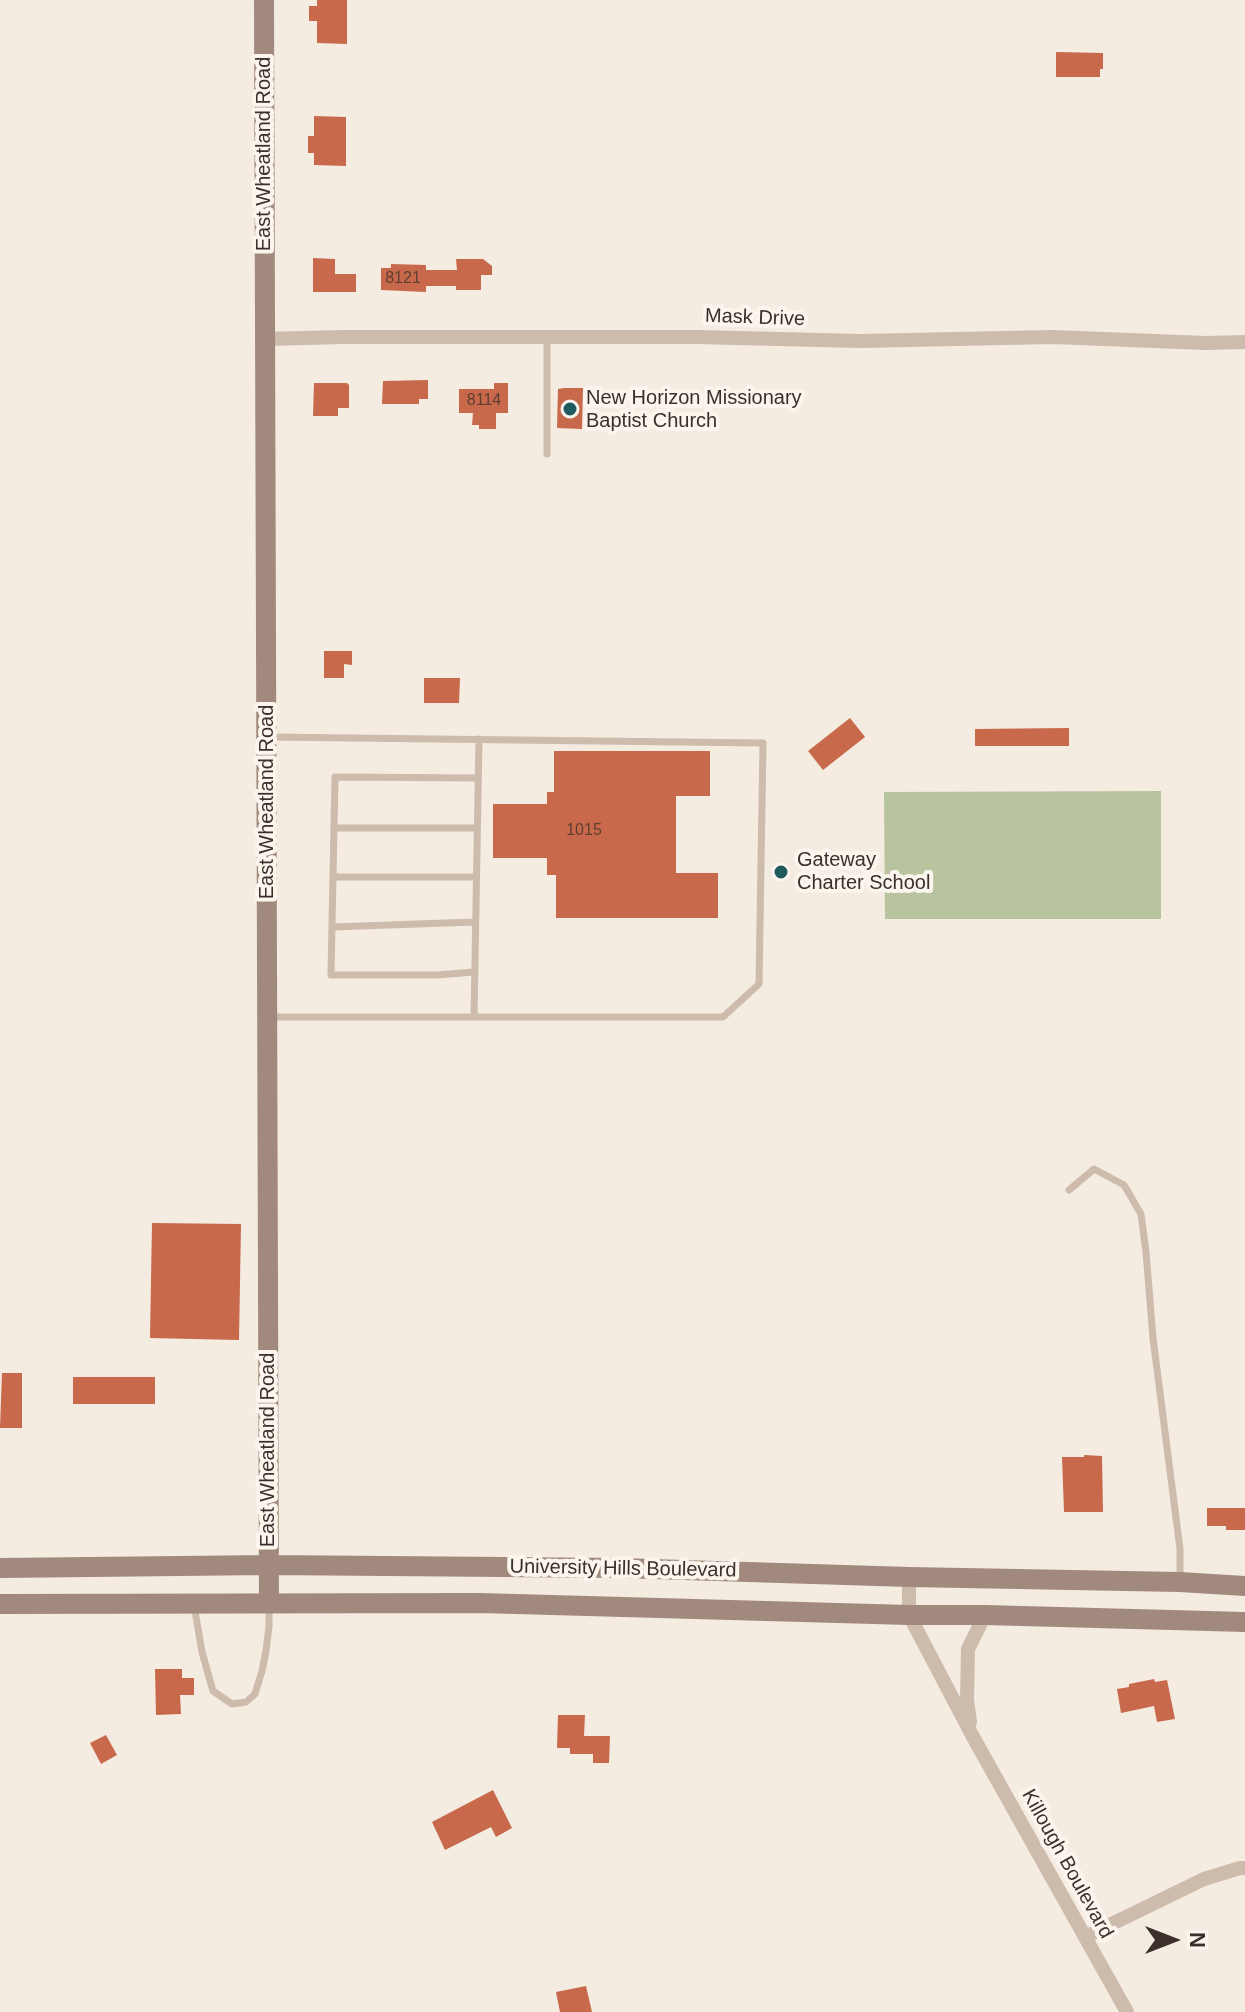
<!DOCTYPE html>
<html>
<head>
<meta charset="utf-8">
<style>
  body { margin:0 }
  #map { position:relative; width:1245px; height:2012px; overflow:hidden; background:#f4ebe1; font-family:Helvetica,sans-serif }
  canvas { display:block }
  .north { position:absolute; left:1133px; top:1900px; width:80px; height:80px; -webkit-text-stroke:6px #fbf5ee; paint-order:stroke; rotate:90deg; font-size:22px; font-weight:700; line-height:32px; text-align:center; color:#3b302b }
  .north::after { content:''; display:block; margin:auto; width:28px; height:36px; background:#3b302b; clip-path:polygon(50% 0,100% 100%,50% 72%,0 100%) }
</style>
</head>
<body>
<div id="map">
<canvas width="1245" height="2012"></canvas>
<div class="north">N</div>
</div>
<script>
const g = document.querySelector('canvas').getContext('2d');
g.lineJoin = 'round';
function paint(path, color) {
  g.fillStyle = color;
  g.fill(path, 'evenodd');
}
function toPath(rows) {
  const path = new Path2D();
  for (const r of rows) {
    path.moveTo(r[0], r[1]);
    for (let i = 2; i < r.length; i += 2) path.lineTo(r[i], r[i + 1]);
  }
  return path;
}
function trace(path, color, width, dash) {
  g.strokeStyle = color;
  g.lineWidth = width;
  g.lineCap = dash ? 'butt' : 'round';
  g.setLineDash(dash || []);
  g.stroke(path);
}
function label(font, color, halo, rows, align = 'center') {
  g.font = font + ' Helvetica,sans-serif';
  g.lineWidth = 8;
  g.setLineDash([]);
  g.textBaseline = 'middle';
  g.strokeStyle = halo;
  g.fillStyle = color;
  for (const [text, x, y, turn = 0] of rows) {
    g.save();
    g.translate(x, y);
    g.rotate((+turn || 0) * Math.PI / 180);
    g.textAlign = isNaN(turn) ? turn : align;
    if (halo) g.strokeText(text, 0, 0);
    g.fillText(text, 0, 0);
    g.restore();
  }
}
paint(toPath([
  [1161,791,1161,919,885,919,884,792]
]), '#b8c4a0');
paint(toPath([
  [317,0,347,0,347,44,317,43,317,21,309,21,309,6,317,6],
  [1056,52,1103,53,1103,69,1100,69,1100,77,1056,77],
  [314,116,346,117,346,166,314,165,314,153,308,153,308,136,314,136],
  [313,258,335,259,335,274,356,274,356,292,313,292],
  [456,259,483,259,492,266,492,275,481,275,481,290,456,290,456,286,426,286,426,292,381,290,381,268,391,268,391,264,426,265,426,270,457,270],
  [428,380,428,399,419,399,419,404,382,404,383,381],
  [314,383,347,383,349,385,349,408,338,408,338,416,313,416],
  [494,383,508,383,508,413,496,413,496,429,479,429,479,425,472,425,473,413,459,413,459,389,494,389],
  [564,388,583,388,582,429,557,428,558,389],
  [324,651,352,651,352,665,344,664,344,678,324,678],
  [424,678,460,678,459,703,424,703],
  [850,718,865,737,823,770,808,751],
  [1069,728,1069,746,975,746,975,729],
  [554,751,710,751,710,796,676,796,676,873,718,873,718,918,556,918,556,875,547,875,547,858,493,858,493,804,547,804,547,792,554,792],
  [152,1223,241,1224,239,1340,150,1338],
  [2,1373,22,1373,22,1428,0,1428],
  [73,1377,155,1377,155,1404,73,1404],
  [1084,1455,1102,1456,1103,1512,1064,1512,1062,1457,1084,1457],
  [1207,1508,1245,1508,1245,1530,1226,1530,1226,1526,1207,1526],
  [155,1669,182,1669,182,1678,194,1678,194,1695,180,1695,181,1714,156,1715],
  [1154,1679,1155,1682,1167,1680,1175,1719,1157,1722,1154,1706,1121,1713,1117,1689,1129,1687,1129,1684],
  [558,1715,585,1715,584,1736,610,1736,609,1763,593,1763,593,1754,570,1754,570,1748,557,1748],
  [106,1735,117,1755,101,1764,90,1743],
  [493,1790,512,1828,496,1837,491,1827,445,1850,432,1822],
  [586,1986,592,2012,560,2012,556,1992]
]), '#c8694b');
trace(toPath([
  [547,337,547,454],
  [269,737,763,743,759,984,723,1017,271,1017],
  [334,828,477,828],
  [333,877,476,877],
  [332,927,475,922],
  [474,972,437,975,331,975,335,777,478,778],
  [474,1017,479,739],
  [1069,1190,1094,1169,1124,1185,1141,1214,1146,1252,1153,1338,1180,1549,1180,1580],
  [194,1605,202,1652,213,1691,232,1704,246,1702,255,1694,262,1671,266,1651,269,1626,269,1605]
]), '#cdbbac', 7);
trace(toPath([
  [264,339,343,337,697,337,860,341,1053,337,1205,343,1245,342],
  [909,1577,909,1615,972,1735,1127,2012],
  [970,1722,967,1700,968,1649,985,1615],
  [1085,1937,1204,1879,1240,1868,1245,1868]
]), '#cdbbac', 14);
trace(toPath([
  [264,0,269,1603],
  [0,1568,269,1565,619,1568,909,1577,1180,1582,1245,1586],
  [0,1604,480,1603,909,1615,985,1615,1245,1622]
]), '#a18a7d', 20);
for (const [x, y, r, color] of [
  [570,409,8,"#1f5a5e"],
  [781,872,8,"#1f5a5e"]
]) {
  const dot = new Path2D();
  dot.arc(x, y, r, 0, 2 * Math.PI);
  g.fillStyle = color;
  g.fill(dot);
  trace(dot, '#fbf5ee', 3);
}
label('16px', '#5e3e33', null, [
  ["8121",403,279],
  ["8114",484,401],
  ["1015",584,831]
]);
label('20px', '#3b302b', '#fbf5ee', [
  ["East Wheatland Road",264,154,-90],
  ["Mask Drive",755,318,2],
  ["East Wheatland Road",267,802,-90],
  ["East Wheatland Road",268,1450,-90],
  ["University Hills Boulevard",623,1569,1],
  ["Killough Boulevard",1067,1864,61]
]);
label('20px', '#3b302b', '#fbf5ee', [
  ["New Horizon Missionary",586,398],
  ["Baptist Church",586,421],
  ["Gateway",797,860],
  ["Charter School",797,883]
], 'left');
</script>
</body>
</html>
